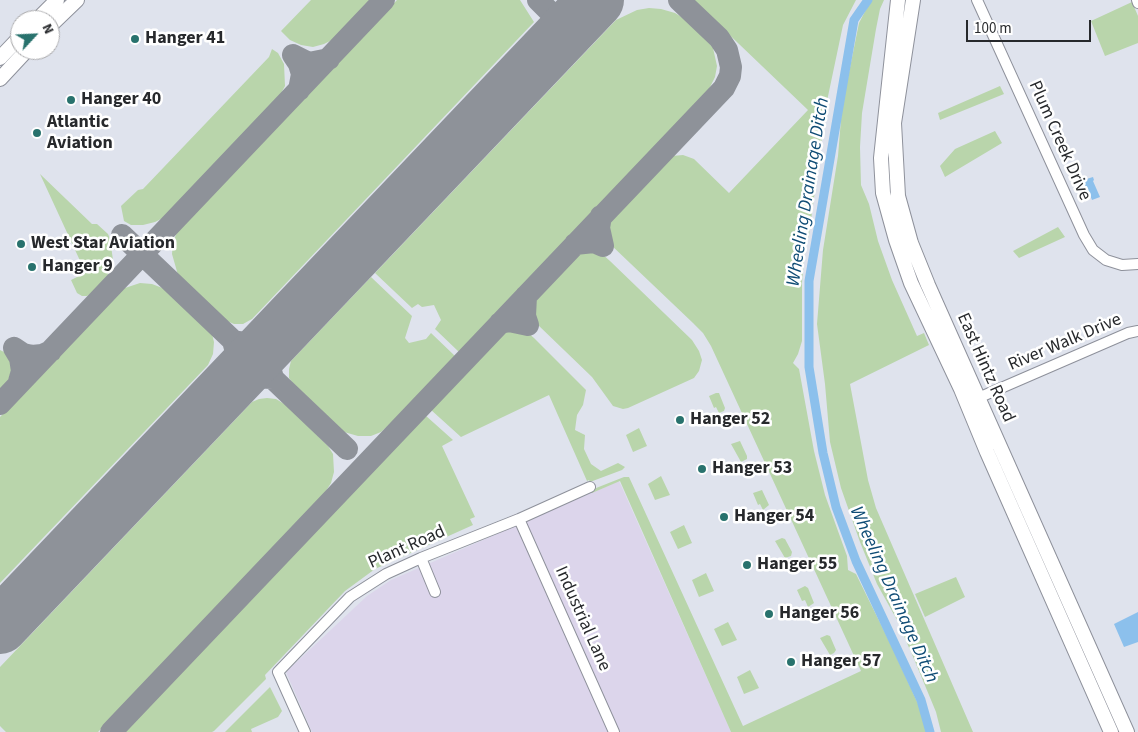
<!DOCTYPE html>
<html>
<head>
<meta charset="utf-8">
<style>
  body { margin:0 }
  #map { position:relative; width:1138px; height:732px; overflow:hidden; background:#dfe3ed; font-family:"Source Sans 3",sans-serif }
  canvas { display:block }
  .north { position:absolute; left:10px; top:10px; width:50px; height:50px; box-sizing:border-box; background:#fff; border:1px solid #a9a9ab; border-radius:50%; rotate:65deg; font-size:14px; font-weight:700; line-height:20px; text-align:center; color:#27292c }
  .north::after { content:''; display:block; margin:auto; width:18px; height:22px; background:#28726d; clip-path:polygon(50% 0,100% 100%,50% 72%,0 100%) }
  .scale { position:absolute; left:966px; top:20px; width:125px; height:22px; box-sizing:border-box; border:2px solid #27292c; border-top:0; padding-left:6px; font-size:15px; line-height:18px; white-space:nowrap; color:#27292c; -webkit-text-stroke:4px #fff; paint-order:stroke }
</style>
</head>
<body>
<div id="map">
<canvas width="1138" height="732"></canvas>
<div class="north">N</div>
<div class="scale">100 m</div>
</div>
<script>
const g = document.querySelector('canvas').getContext('2d');
g.lineJoin = 'round';
function paint(path, color) {
  g.fillStyle = color;
  g.fill(path, 'evenodd');
}
function toPath(rows) {
  const path = new Path2D();
  for (const r of rows) {
    path.moveTo(r[0], r[1]);
    for (let i = 2; i < r.length; i += 2) path.lineTo(r[i], r[i + 1]);
  }
  return path;
}
function trace(path, color, width, dash) {
  g.strokeStyle = color;
  g.lineWidth = width;
  g.lineCap = dash ? 'butt' : 'round';
  g.setLineDash(dash || []);
  g.stroke(path);
}
function label(font, color, halo, rows, align = 'center') {
  g.font = font + ' "Source Sans 3",sans-serif';
  g.lineWidth = 5;
  g.setLineDash([]);
  g.textBaseline = 'middle';
  g.strokeStyle = halo;
  g.fillStyle = color;
  for (const [text, x, y, turn = 0] of rows) {
    g.save();
    g.translate(x, y);
    g.rotate((+turn || 0) * Math.PI / 180);
    g.textAlign = isNaN(turn) ? turn : align;
    if (halo) g.strokeText(text, 0, 0);
    g.fillText(text, 0, 0);
    g.restore();
  }
}
paint(toPath([
  [619,481,731,732,312,732,286,672,367,596,391,580]
]), '#dcd5eb');
paint(toPath([
  [311,0,370,0,332,40,324,44,313,47,301,45,290,40,281,31],
  [397,0,520,0,534,22,252,319,243,324,234,324,227,321,178,275,172,254,173,242,178,230],
  [693,0,856,0,843,25,827,101,809,235,805,247,802,283,802,341,798,354,793,363,799,369,814,451,825,495,847,556,848,570,856,574,892,647,919,706,927,732,731,732,620,481,592,493,591,490,624,477,629,477,743,726,861,671,711,346,703,333,693,323,610,244,607,235,608,227,611,219,672,156,683,155,694,159,729,193,808,110],
  [871,0,884,0,880,9,876,29,862,113,860,147,861,185,869,204,878,241,892,280,917,336,924,333,929,345,850,384,868,480,876,508,973,732,941,732,936,712,914,659,897,620,877,584,860,542,841,488,830,442,825,384,817,324,823,250,838,156,842,107,859,23],
  [1132,2,1138,16,1138,43,1105,56,1091,21],
  [649,8,661,9,675,13,688,21,707,40,713,48,717,66,715,77,709,89,459,352,435,329,441,320,434,305,422,307,418,304,412,308,375,273,616,20,637,10],
  [272,49,278,53,284,64,285,86,280,95,163,218,155,222,143,225,131,225,124,221,121,206,138,190,143,189,269,57],
  [1000,86,1004,94,940,120,938,113],
  [995,131,1002,143,945,177,940,166,955,149],
  [40,174,92,224,97,224,108,234,110,239,113,260,110,270,106,279,90,294,87,296,82,296,77,293,71,280,81,275,78,267,82,265],
  [1058,227,1065,237,1019,258,1013,251],
  [588,250,601,253,610,261,692,340,699,351,702,360,699,371,694,378,628,408,623,409,613,406,592,377,537,324,531,311,533,304,537,297,577,255],
  [371,277,412,316,405,338,409,343,426,339,431,333,455,356,390,424,381,432,371,436,358,436,344,432,293,383,289,378,289,369,291,361],
  [140,283,152,284,165,289,212,334,214,342,213,354,208,365,0,583,0,417,117,294,125,288],
  [515,327,527,332,534,338,586,390,583,405,577,415,575,430,585,435,584,449,591,464,601,471,618,463,625,467,622,470,590,482,589,480,587,481,549,395,461,437,430,409,505,331],
  [0,350,8,354,12,364,12,369,8,381,0,390],
  [716,393,719,393,725,408,724,411,719,413,716,407,714,408,709,396],
  [267,398,276,399,286,405,328,446,333,454,334,472,331,483,324,494,98,732,6,732,0,726,0,667,252,402,259,399],
  [425,415,453,440,442,446,475,517,470,519,473,525,375,569,345,591,265,675,266,679,214,731,212,732,123,732],
  [639,428,647,446,633,452,626,435],
  [740,441,747,456,747,459,741,462,731,444],
  [661,476,670,495,655,500,648,484],
  [762,490,769,505,763,510,760,504,758,505,753,493],
  [684,525,692,543,678,549,670,532],
  [782,538,785,539,792,552,791,556,785,558,775,541],
  [706,573,714,591,699,597,692,580],
  [956,577,965,597,925,617,915,594],
  [805,586,808,588,814,603,808,607,805,600,802,601,797,590],
  [728,622,737,640,722,646,714,629],
  [827,635,830,636,836,650,834,653,830,655,820,638],
  [750,670,759,688,744,694,737,677],
  [270,687,282,711,278,717,251,729,252,732,225,732]
]), '#b9d5ab');
paint(toPath([
  [1093,177,1094,180,1093,181,1100,197,1092,200,1088,190,1084,191,1080,181],
  [1138,612,1138,642,1124,647,1114,624]
]), '#8cc0ec');
trace(toPath([
  [868,0,854,20,809,281,809,367,823,453,836,507,856,561,921,700,930,732]
]), '#8cc0ec', 9);
trace(toPath([
  [538,0,552,14,557,23,557,34,550,48],
  [299,90,302,74,299,64,293,55,309,63,329,59],
  [122,235,347,449],
  [575,244,594,242,603,246,599,228,601,216],
  [500,323,509,321,528,325,525,316,526,296],
  [280,332,271,349,269,364,273,378,246,377,230,385,236,369,237,356,233,341,246,343,260,342,280,332],
  [18,385,22,371,20,358,14,348,23,354,32,356,42,355,51,351],
  [0,404,384,0],
  [111,732,724,88,730,76,731,67,727,50,719,38,679,0]
]), '#8e9299', 22);
trace(toPath([
  [0,626,596,0]
]), '#8e9299', 56);
const street = toPath([
  [977,0,1084,235,1093,250,1106,260,1122,265,1138,264],
  [1137,0,1138,3],
  [978,398,1128,333,1138,331],
  [519,519,614,732],
  [421,558,435,592],
  [305,732,278,672,350,597,386,574,421,558,519,519,590,487]
]);
const secondary = toPath([
  [898,0,881,158,883,193,896,240,911,283,961,389,987,452,1111,732],
  [913,0,894,123,898,196,911,243,928,285,1127,732],
  [37,20,57,0],
  [50,26,77,0],
  [0,58,20,37],
  [0,79,27,50]
]);
trace(street, '#8e919b', 12);
trace(secondary, '#8e919b', 16);
trace(street, '#fff', 10);
trace(secondary, '#fff', 14);
for (const [x, y, r, color] of [
  [135,39,5,"#28726d"],
  [71,100,5,"#28726d"],
  [37,133,5,"#28726d"],
  [21,244,5,"#28726d"],
  [32,267,5,"#28726d"],
  [680,420,5,"#28726d"],
  [702,469,5,"#28726d"],
  [724,517,5,"#28726d"],
  [747,565,5,"#28726d"],
  [769,614,5,"#28726d"],
  [791,662,5,"#28726d"]
]) {
  const dot = new Path2D();
  dot.arc(x, y, r, 0, 2 * Math.PI);
  g.fillStyle = color;
  g.fill(dot);
  trace(dot, '#fff', 2);
}
label('bold 18px', '#27292c', '#fff', [
  ["Hanger 41",145,39],
  ["Hanger 40",81,100],
  ["Atlantic",47,123],
  ["Aviation",47,144],
  ["West Star Aviation",31,244],
  ["Hanger 9",42,267],
  ["Hanger 52",690,420],
  ["Hanger 53",712,469],
  ["Hanger 54",734,517],
  ["Hanger 55",757,565],
  ["Hanger 56",779,614],
  ["Hanger 57",801,662]
], 'left');
label('18px', '#27292c', '#fff', [
  ["Plum Creek Drive",1059,141,66],
  ["River Walk Drive",1065,343,-23],
  ["East Hintz Road",985,368,66],
  ["Plant Road",407,548,-24],
  ["Industrial Lane",582,619,66]
]);
label('italic 19px', '#0f4c75', '#fff', [
  ["Wheeling Drainage Ditch",809,192,-81],
  ["Wheeling Drainage Ditch",893,595,66]
]);
</script>
</body>
</html>
